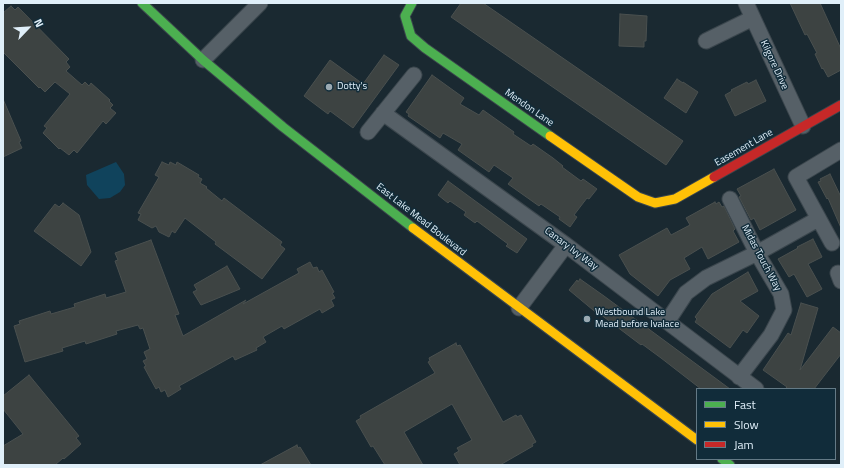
<!DOCTYPE html>
<html>
<head>
<meta charset="utf-8">
<style>
  body { margin:0 }
  #map { position:relative; width:844px; height:468px; overflow:hidden; background:#1a2931; font-family:"Titillium Web",sans-serif }
  canvas { display:block }
  .frame { position:absolute; inset:0; border:4px solid #e0eff9; pointer-events:none }
  .legend { position:absolute; left:696px; top:388px; width:140px; height:72px; box-sizing:border-box; background:#112c3a; border:1px solid #647a86; margin:0; padding:5px 7px; list-style:none; font-size:12px; color:#e0eff9 }
  .legend li { display:flex; align-items:center; gap:8px; height:20px }
  .legend b { width:20px; border:1px solid #647a86 }
  .north { position:absolute; left:8px; top:8px; width:40px; height:40px; -webkit-text-stroke:3px #112c3a; paint-order:stroke; rotate:65deg; font-size:11px; font-weight:700; line-height:16px; text-align:center; color:#e0eff9 }
  .north::after { content:''; display:block; margin:auto; width:14px; height:18px; background:#e0eff9; clip-path:polygon(50% 0,100% 100%,50% 72%,0 100%) }
</style>
</head>
<body>
<div id="map">
<canvas width="844" height="468"></canvas>
<div class="frame"></div>
<ul class="legend">
<li><b style="height:5px;background:#4caf50"></b>Fast</li>
<li><b style="height:5px;background:#ffc107"></b>Slow</li>
<li><b style="height:5px;background:#c62828"></b>Jam</li>
</ul>
<div class="north">N</div>
</div>
<script>
const g = document.querySelector('canvas').getContext('2d');
g.lineJoin = 'round';
function paint(path, color) {
  g.fillStyle = color;
  g.fill(path, 'evenodd');
}
function toPath(rows) {
  const path = new Path2D();
  for (const r of rows) {
    path.moveTo(r[0], r[1]);
    for (let i = 2; i < r.length; i += 2) path.lineTo(r[i], r[i + 1]);
  }
  return path;
}
function trace(path, color, width, dash) {
  g.strokeStyle = color;
  g.lineWidth = width;
  g.lineCap = dash ? 'butt' : 'round';
  g.setLineDash(dash || []);
  g.stroke(path);
}
function label(font, color, halo, rows, align = 'center') {
  g.font = font + ' "Titillium Web",sans-serif';
  g.lineWidth = 3;
  g.setLineDash([]);
  g.textBaseline = 'middle';
  g.strokeStyle = halo;
  g.fillStyle = color;
  for (const [text, x, y, turn = 0] of rows) {
    g.save();
    g.translate(x, y);
    g.rotate((+turn || 0) * Math.PI / 180);
    g.textAlign = isNaN(turn) ? turn : align;
    if (halo) g.strokeText(text, 0, 0);
    g.fillText(text, 0, 0);
    g.restore();
  }
}
paint(toPath([
  [116,162,124,174,125,185,120,192,110,198,99,199,87,185,86,175]
]), '#10435c');
const building = toPath([
  [461,3,483,3,683,141,666,165,451,17,461,3],
  [790,3,820,3,841,49,841,70,828,77,823,68,822,69,815,54,817,53,807,34,805,35,790,3],
  [11,6,15,10,18,7,69,59,66,62,70,67,66,71,82,85,85,82,89,86,91,83,110,100,109,101,113,105,110,108,116,113,106,124,103,121,77,153,74,150,69,155,60,148,59,149,43,133,47,128,44,126,70,94,55,82,45,92,40,87,39,88,3,52,3,13,11,6],
  [620,14,647,16,646,41,644,41,644,47,619,46,620,14],
  [384,55,399,65,353,128,330,111,328,114,304,96,330,60,363,84,384,55],
  [432,75,464,98,460,104,479,115,483,110,514,132,513,134,531,146,533,144,553,158,563,166,562,167,581,181,583,179,597,189,589,199,587,198,574,215,577,217,570,227,559,219,560,217,541,204,539,206,508,184,513,178,494,165,489,172,458,150,462,144,443,133,440,138,408,116,409,114,406,112,432,75],
  [677,79,683,83,683,82,698,92,686,113,664,98,677,79],
  [756,80,766,101,735,116,725,95,732,91,731,90,747,82,748,84,756,80],
  [3,99,21,141,19,142,22,148,3,157,3,99],
  [162,162,169,165,170,162,176,165,177,162,199,175,198,177,202,179,200,183,207,187,206,188,222,201,224,198,282,242,280,245,285,249,262,279,215,244,216,242,185,218,175,233,172,231,169,237,159,232,156,226,152,228,138,220,141,214,138,213,159,177,155,175,162,162],
  [774,169,796,210,760,230,754,218,751,220,739,197,741,196,737,189,774,169],
  [830,174,841,197,841,228,828,198,827,199,818,182,821,181,820,179,830,174],
  [448,181,527,239,517,253,506,246,508,244,477,221,475,223,464,215,466,212,450,201,448,203,438,195,448,181],
  [715,202,716,204,719,202,722,207,724,206,735,229,733,231,739,242,708,259,702,247,684,258,690,269,670,280,658,296,630,274,619,255,667,228,671,235,690,225,686,218,715,202],
  [63,203,79,215,91,252,81,266,34,231,55,204,59,207,63,203],
  [813,239,822,257,808,264,822,289,807,297,794,274,789,277,778,259,798,248,797,247,813,239],
  [151,240,179,314,175,315,183,336,246,300,243,304,299,273,297,269,310,262,313,268,317,267,319,272,322,270,334,292,332,293,335,298,331,300,334,306,322,313,320,309,284,329,282,326,263,337,266,342,256,348,257,350,235,360,233,356,179,386,181,389,168,397,165,390,161,392,159,387,156,389,144,367,146,366,143,361,147,359,144,352,150,349,143,328,140,329,138,325,116,331,117,334,86,344,85,341,62,348,63,351,25,362,14,326,20,324,19,321,50,311,51,314,75,307,74,304,105,294,106,298,126,292,115,261,118,260,115,253,151,240],
  [227,266,240,289,201,305,193,292,197,290,194,285,227,266],
  [748,272,758,291,740,301,759,316,747,333,743,330,730,348,695,322,697,319,695,317,712,294,748,272],
  [580,279,604,296,730,389,701,389,661,358,642,344,641,345,600,314,599,315,569,290,577,280,578,282,580,279],
  [801,303,818,308,800,370,833,327,841,333,841,354,814,389,785,389,787,387,763,370,788,333,791,335,801,303],
  [456,343,457,346,460,345,503,422,516,415,517,417,521,415,536,442,532,444,533,446,500,465,460,465,454,454,459,451,457,448,472,440,452,404,404,432,423,465,385,465,373,446,371,447,356,421,361,418,360,416,435,373,428,362,430,361,429,358,456,343],
  [29,375,79,436,76,438,81,444,64,459,63,458,55,465,3,465,3,446,23,434,3,409,3,396,29,375],
  [297,445,298,448,300,447,311,465,260,465,297,445]
]);
paint(building, '#3d4342');
trace(building, '#4a504f', 1);
const street = toPath([
  [746,3,803,126],
  [706,41,753,18],
  [203,60,260,3],
  [383,113,566,245,756,389],
  [368,132,414,75],
  [730,199,757,253,781,294,784,310,771,335,739,377],
  [832,243,796,177,841,150],
  [838,273,841,281],
  [519,308,566,245],
  [667,322,686,293,706,278,757,253,818,219]
]);
const fast = toPath([
  [142,3,203,60,283,127,413,228],
  [412,3,405,16,411,36,425,48,550,136],
  [722,459,730,465]
]);
const slow = toPath([
  [550,136,638,197,655,203,675,199,714,177],
  [413,228,697,440]
]);
const jam = toPath([
  [714,177,841,105]
]);
trace(street, '#3b464d', 17);
trace(fast, '#3b464d', 11);
trace(slow, '#3b464d', 11);
trace(jam, '#3b464d', 11);
trace(street, '#566067', 15);
trace(fast, '#4caf50', 9);
trace(slow, '#ffc107', 9);
trace(jam, '#c62828', 9);
for (const [x, y, r, color] of [
  [329,87,4,"#9baab3"],
  [587,319,4,"#9baab3"]
]) {
  const dot = new Path2D();
  dot.arc(x, y, r, 0, 2 * Math.PI);
  g.fillStyle = color;
  g.fill(dot);
  trace(dot, '#112c3a', 1.5);
}
label('10px', '#e0eff9', '#112c3a', [
  ["Kilgore Drive",774,65,65],
  ["Mendon Lane",529,108,35],
  ["Easement Lane",744,148,-30],
  ["East Lake Mead Boulevard",421,220,38],
  ["Canary Ivy Way",571,249,37],
  ["Midas Touch Way",761,258,62]
]);
label('10px', '#e0eff9', '#112c3a', [
  ["Dotty's",337,87],
  ["Westbound Lake",595,313],
  ["Mead before Ivalace",595,325]
], 'left');
</script>
</body>
</html>
